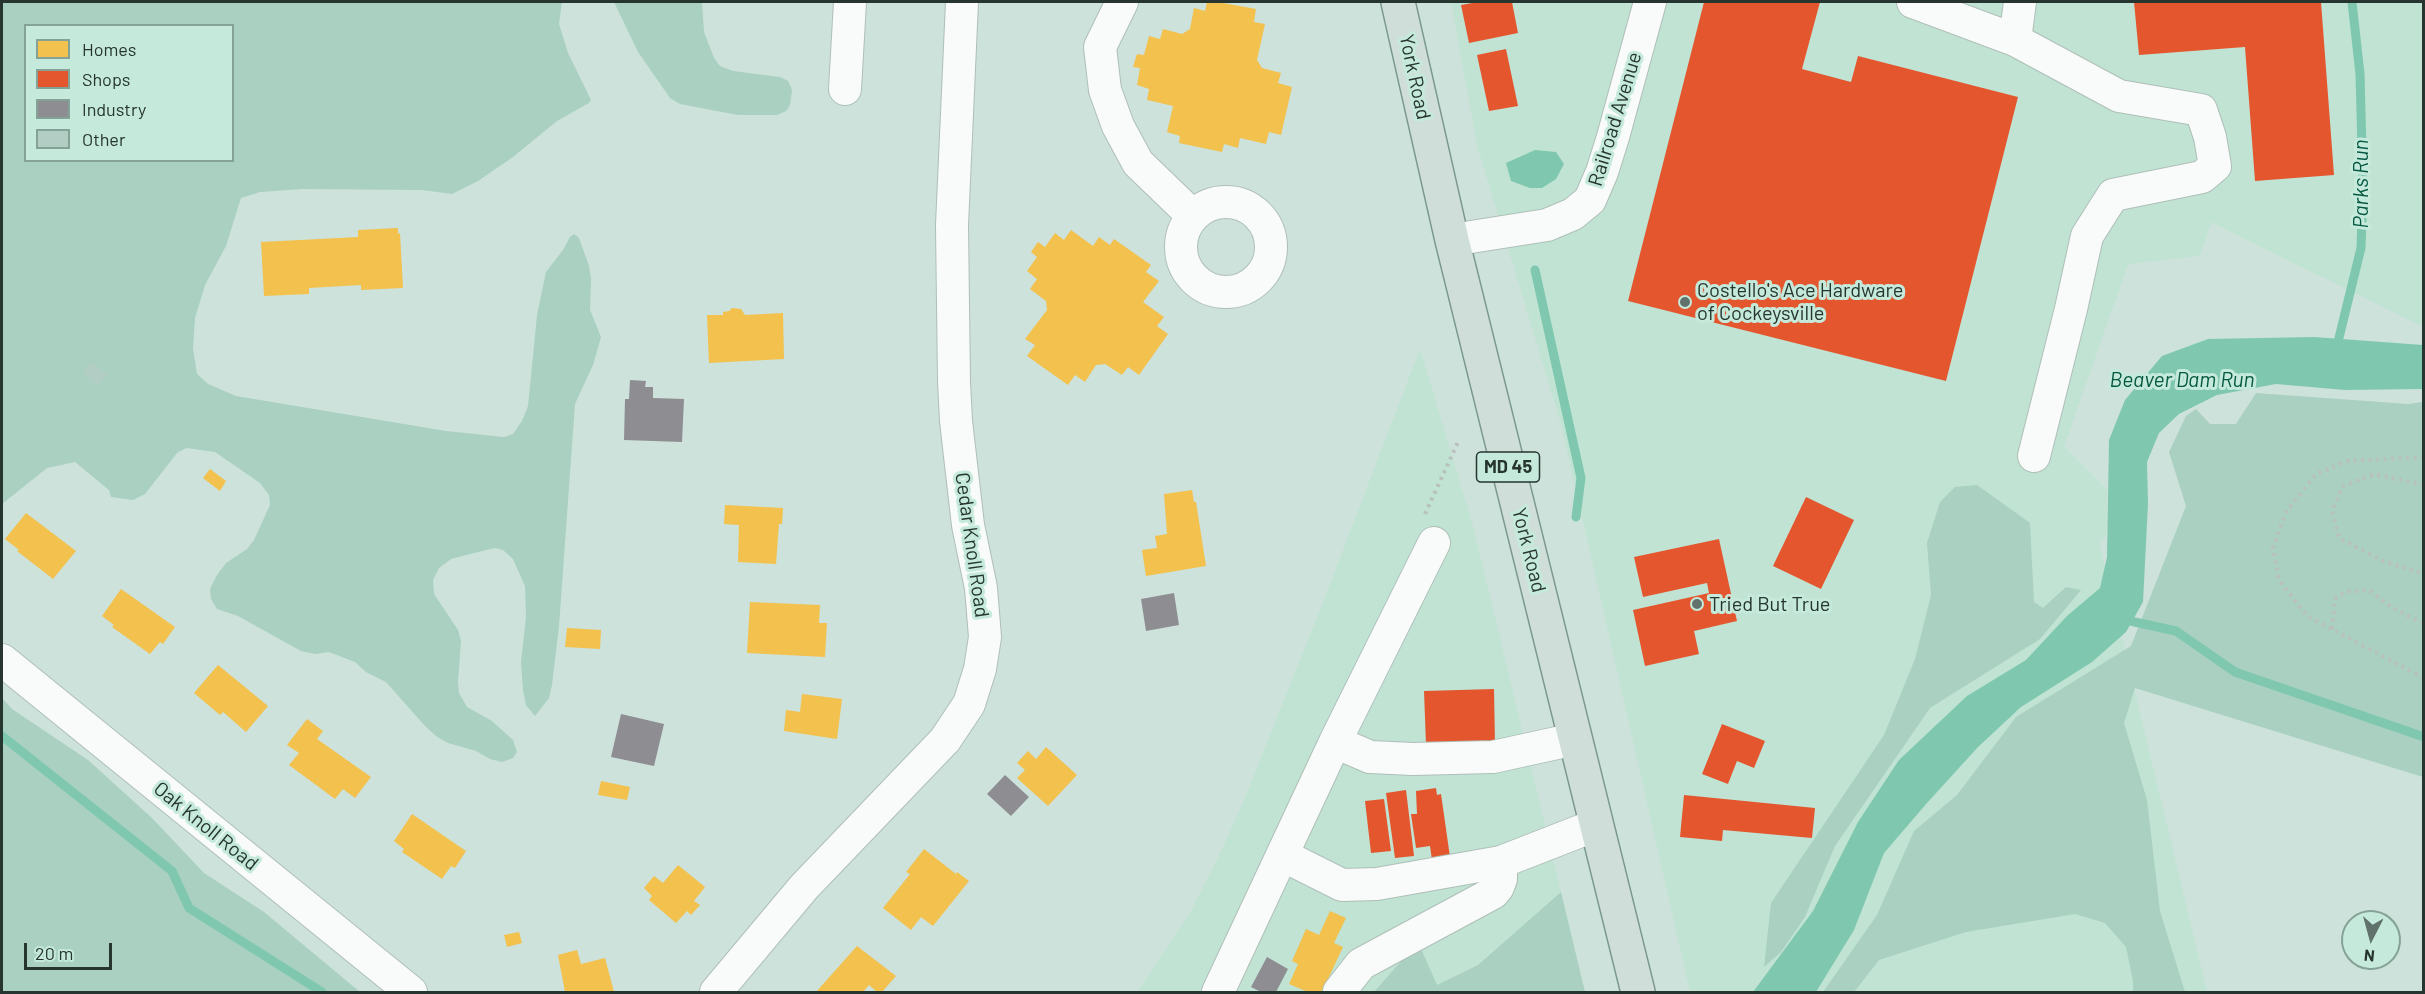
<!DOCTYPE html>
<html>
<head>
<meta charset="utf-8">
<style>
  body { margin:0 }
  #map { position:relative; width:2425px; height:994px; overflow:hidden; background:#cde2da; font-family:Barlow,sans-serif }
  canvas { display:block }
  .frame { position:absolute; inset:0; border:3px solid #26352f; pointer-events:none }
  .legend { position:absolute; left:24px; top:24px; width:210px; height:138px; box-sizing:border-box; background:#c5eadb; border:2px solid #85a296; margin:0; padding:8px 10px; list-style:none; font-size:18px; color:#26352f }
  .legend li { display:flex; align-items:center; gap:12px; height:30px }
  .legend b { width:30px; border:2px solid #85a296 }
  .north { position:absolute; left:2341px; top:910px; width:60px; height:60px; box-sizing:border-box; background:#c5eadb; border:2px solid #85a296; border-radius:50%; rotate:186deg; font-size:16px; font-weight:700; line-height:24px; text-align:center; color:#26352f }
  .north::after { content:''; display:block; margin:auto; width:21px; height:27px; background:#60726b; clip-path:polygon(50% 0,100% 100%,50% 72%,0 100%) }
  .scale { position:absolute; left:24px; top:943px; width:88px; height:27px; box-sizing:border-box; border:3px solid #26352f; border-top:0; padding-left:8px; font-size:18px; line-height:21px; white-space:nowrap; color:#26352f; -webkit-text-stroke:4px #c5eadb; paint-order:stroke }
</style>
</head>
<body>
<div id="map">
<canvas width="2425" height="994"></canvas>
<div class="frame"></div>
<ul class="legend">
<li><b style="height:16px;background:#f2c14e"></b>Homes</li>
<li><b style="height:16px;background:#e4572e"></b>Shops</li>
<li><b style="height:16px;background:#8d8d92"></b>Industry</li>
<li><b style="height:16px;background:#b2cdc3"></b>Other</li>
</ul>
<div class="north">N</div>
<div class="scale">20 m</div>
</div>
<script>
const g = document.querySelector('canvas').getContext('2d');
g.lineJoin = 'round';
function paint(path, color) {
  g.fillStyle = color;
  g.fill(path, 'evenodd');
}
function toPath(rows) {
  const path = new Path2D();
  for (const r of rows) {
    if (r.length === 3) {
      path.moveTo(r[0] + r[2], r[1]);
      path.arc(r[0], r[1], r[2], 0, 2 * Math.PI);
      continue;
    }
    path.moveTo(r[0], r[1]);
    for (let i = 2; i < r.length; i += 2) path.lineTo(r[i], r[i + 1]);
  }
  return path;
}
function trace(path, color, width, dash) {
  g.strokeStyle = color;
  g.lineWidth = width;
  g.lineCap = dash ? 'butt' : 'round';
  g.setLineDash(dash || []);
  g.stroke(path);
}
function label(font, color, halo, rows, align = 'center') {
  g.font = font + ' Barlow,sans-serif';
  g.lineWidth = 6;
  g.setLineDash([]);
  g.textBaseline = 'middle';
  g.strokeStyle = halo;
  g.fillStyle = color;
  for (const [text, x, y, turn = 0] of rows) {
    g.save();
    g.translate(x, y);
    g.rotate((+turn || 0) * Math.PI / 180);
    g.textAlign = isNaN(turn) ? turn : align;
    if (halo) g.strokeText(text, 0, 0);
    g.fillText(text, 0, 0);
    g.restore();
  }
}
paint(toPath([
  [1451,2,2423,2,2423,327,2211,222,2200,256,2128,264,2064,447,2107,490,2106,536,2099,542,2207,992,1690,992,1561,424,1477,145],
  [1420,349,1473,526,1561,892,1478,965,1437,985,1417,943,1374,992,1138,992,1192,909,1218,858,1245,798,1322,605]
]), '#c0e3d4');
paint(toPath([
  [2,2,562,2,559,24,568,53,591,100,589,103,557,121,513,157,478,181,452,194,422,190,303,189,260,192,241,198,226,246,205,285,195,318,193,348,197,374,208,384,236,396,446,431,504,437,513,434,522,421,528,406,537,315,546,272,563,250,570,237,574,234,579,238,589,266,591,279,590,310,601,337,593,365,575,404,559,626,552,685,549,698,535,716,526,705,523,690,521,662,526,617,525,586,513,559,503,550,495,548,466,555,451,559,439,568,433,580,434,594,458,630,461,641,458,682,459,693,467,707,492,721,513,740,517,752,513,758,502,762,490,759,476,751,448,743,436,736,425,726,386,682,366,672,355,662,329,652,315,654,301,651,238,616,217,609,211,599,210,589,217,575,226,563,247,549,254,540,270,505,269,495,260,483,215,452,186,448,177,453,145,494,133,500,111,497,109,490,75,462,47,468,2,504],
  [26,26,232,26,232,160,26,160],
  [614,2,702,2,704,32,714,58,720,66,733,71,780,77,788,81,792,90,790,105,786,111,777,115,738,115,680,104,670,98,638,52],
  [2256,393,2408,404,2423,402,2423,777,2135,688,2124,723,2147,800,2160,911,2185,992,2133,992,2133,981,2126,947,2105,923,2075,914,1966,932,1879,960,1854,992,1823,992,1877,915,1914,831,1957,795,2016,717,2131,646,2186,506,2169,452,2186,416,2196,409,2210,424,2236,424],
  [1977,485,2030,523,2034,602,2043,608,2066,587,2081,590,2040,639,1930,708,1835,846,1805,917,1781,952,1764,967,1771,903,1884,735,1915,659,1931,595,1927,543,1940,502,1955,487],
  [2,698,12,709,88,760,152,818,204,873,264,912,360,992,2,992],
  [1561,892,1585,992,1374,992,1418,942,1437,985,1478,965]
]), '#a9d0c1');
paint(toPath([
  [1535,150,1556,152,1564,164,1556,179,1542,188,1530,188,1511,181,1506,163],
  [2314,337,2423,345,2423,389,2345,390,2276,384,2217,395,2179,414,2159,433,2147,462,2148,504,2143,602,2126,632,2092,662,2021,707,1978,747,1927,803,1884,853,1854,930,1816,992,1753,992,1813,911,1858,822,1899,760,1967,696,2026,660,2067,616,2100,588,2107,557,2109,440,2125,400,2162,356,2208,339]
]), '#7fc8af');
paint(toPath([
  [1207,2,1218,2,1256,9,1254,22,1265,24,1257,60,1262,68,1281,73,1278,83,1292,87,1281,135,1269,132,1266,144,1240,138,1238,148,1224,144,1222,152,1179,143,1180,136,1167,132,1173,106,1147,100,1149,89,1137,85,1140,68,1133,67,1137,54,1144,55,1149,36,1160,39,1163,29,1182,34,1190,29,1194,8,1205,11],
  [398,228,398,234,400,233,403,288,361,290,361,285,309,288,309,294,264,296,261,242,358,237,358,230],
  [1071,230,1093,246,1099,237,1110,245,1114,239,1151,265,1146,272,1159,281,1143,302,1164,317,1157,326,1168,334,1139,375,1128,367,1122,375,1105,364,1096,365,1085,382,1075,375,1068,385,1027,356,1035,345,1025,339,1047,310,1046,301,1030,289,1037,279,1027,271,1037,257,1031,252,1038,242,1045,247,1055,233,1064,240],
  [732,308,741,309,745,315,783,313,784,359,709,363,707,315,723,315,723,312,729,311],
  [210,469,226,481,220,491,203,478],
  [1192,490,1194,502,1196,502,1206,566,1146,576,1142,550,1157,548,1155,536,1167,534,1164,494],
  [725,505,783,508,782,524,779,524,776,564,738,562,739,525,724,524],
  [26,513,76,551,53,579,17,551,19,550,5,539],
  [121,589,175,627,163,644,160,642,150,654,112,627,114,625,102,616],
  [750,602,820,605,819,623,827,623,825,657,747,653],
  [567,628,601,630,600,649,565,647],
  [218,665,268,706,246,732,223,712,220,715,194,693],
  [802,694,842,699,837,739,784,731,786,710,800,712],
  [307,719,323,731,317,739,371,777,355,798,343,789,335,799,289,765,299,753,287,745],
  [1046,747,1077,775,1048,806,1017,778,1025,770,1017,763,1028,751,1036,759],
  [601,781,630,787,627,800,598,795],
  [412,814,466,851,455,868,451,866,442,879,402,852,404,849,394,841],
  [924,849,956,874,957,872,969,881,933,926,921,917,911,930,883,908,910,874,906,872],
  [678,865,705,887,694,901,700,905,691,915,687,911,676,923,649,900,652,896,644,888,654,876,663,883],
  [1330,911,1346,918,1334,943,1343,947,1322,992,1308,992,1289,984,1298,964,1292,961,1306,929,1319,935],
  [519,932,522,943,507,947,504,935],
  [857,946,896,976,882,992,877,992,869,985,863,992,816,992],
  [577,950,581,964,605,958,614,992,565,992,558,955]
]), '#f2c14e');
paint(toPath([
  [1478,2,1512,2,1518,33,1469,43,1461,5],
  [1704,2,1820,2,1802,69,1851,82,1858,56,2018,97,1946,381,1628,301],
  [2134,2,2321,2,2334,175,2255,181,2245,47,2139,55],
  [1506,49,1518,106,1489,111,1477,55],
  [1806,497,1854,520,1821,589,1773,566],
  [1719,539,1737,621,1694,631,1699,654,1645,666,1633,610,1709,593,1707,583,1643,597,1634,557],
  [1494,689,1495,744,1426,745,1424,691],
  [1722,724,1765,741,1754,768,1737,761,1728,784,1702,774],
  [1436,788,1437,795,1441,794,1450,857,1432,860,1430,846,1416,848,1411,814,1417,814,1416,791],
  [1406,790,1414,856,1395,858,1386,793],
  [1684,795,1815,808,1812,838,1723,830,1722,841,1680,837],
  [1384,799,1391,851,1371,853,1365,801]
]), '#e4572e');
paint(toPath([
  [630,380,646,381,645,387,653,387,653,398,684,399,682,442,624,440,625,399,629,399],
  [1174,593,1179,625,1146,631,1141,599],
  [621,714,664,724,654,766,611,757],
  [1005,775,1029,797,1011,816,987,794],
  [1267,957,1288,969,1276,992,1261,992,1251,987]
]), '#8d8d92');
trace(toPath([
  [1535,270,1581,478,1576,517],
  [2336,350,2361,248,2363,189,2360,74,2352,2],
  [2121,619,2176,631,2235,672,2424,737],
  [2,736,172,871,189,908,322,992]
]), '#7fc8af', 9);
paint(toPath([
  [92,362,107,374,98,386,82,373]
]), '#b2cdc3');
const minor = toPath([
  [1122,2,1100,47,1105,90,1118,126,1138,163,1193,216],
  [1913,2,2015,40,2119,96,2201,110,2210,137,2215,166,2202,177,2113,195,2087,236,2071,309,2034,456],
  [2015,40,2020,2],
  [845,89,850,2],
  [1226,247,45],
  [1452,240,1547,225,1573,214,1590,200,1602,172,1613,137,1650,2],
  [2,660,411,992],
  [1335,742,1370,757,1413,759,1493,757,1575,739],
  [1282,855,1342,885,1377,884,1501,862,1596,825],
  [716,992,804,887,945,740,969,704,980,669,985,637,981,588,968,525,956,421,954,382,952,225,962,2],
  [1218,992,1335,742,1434,543],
  [1339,992,1361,964,1493,893,1498,887,1501,879,1501,862]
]);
const major = toPath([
  [1398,2,1452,240,1638,992]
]);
trace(minor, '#afbfb8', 34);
trace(major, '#7a988f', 36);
trace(toPath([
  [2424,457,2347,461,2316,474,2286,512,2273,548,2279,580,2307,616,2424,678],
  [2424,485,2374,474,2343,486,2332,511,2339,538,2383,561,2424,574],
  [1425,514,1458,442],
  [2332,629,2335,599,2345,592,2369,590,2391,607,2424,624]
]), '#b9c1bd', 4, [3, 4.5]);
trace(minor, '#f8fbf9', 32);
trace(major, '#d0deda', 33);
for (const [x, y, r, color] of [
  [1685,302,6,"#60726b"],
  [1697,604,6,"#60726b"]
]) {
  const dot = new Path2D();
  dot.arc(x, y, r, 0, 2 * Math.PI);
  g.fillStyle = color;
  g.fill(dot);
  trace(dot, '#c5eadb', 2);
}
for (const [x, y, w] of [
  [1508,467,63]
]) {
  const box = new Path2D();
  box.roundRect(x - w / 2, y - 15, w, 30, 4.5);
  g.fillStyle = '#c5eadb';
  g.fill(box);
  trace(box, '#26352f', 1.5);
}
label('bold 18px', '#26352f', null, [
  ["MD 45",1508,467]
]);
label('20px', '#26352f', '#c5eadb', [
  ["York Road",1415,77,78],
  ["Railroad Avenue",1615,119,-73],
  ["Cedar Knoll Road",972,545,82],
  ["York Road",1529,550,76],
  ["Oak Knoll Road",206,826,39]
]);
label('20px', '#26352f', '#c5eadb', [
  ["Costello's Ace Hardware",1697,290],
  ["of Cockeysville",1697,313],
  ["Tried But True",1709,604]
], 'left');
label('italic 21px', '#055842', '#c5eadb', [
  ["Parks Run",2361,184,-90],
  ["Beaver Dam Run",2182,380]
]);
</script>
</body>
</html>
